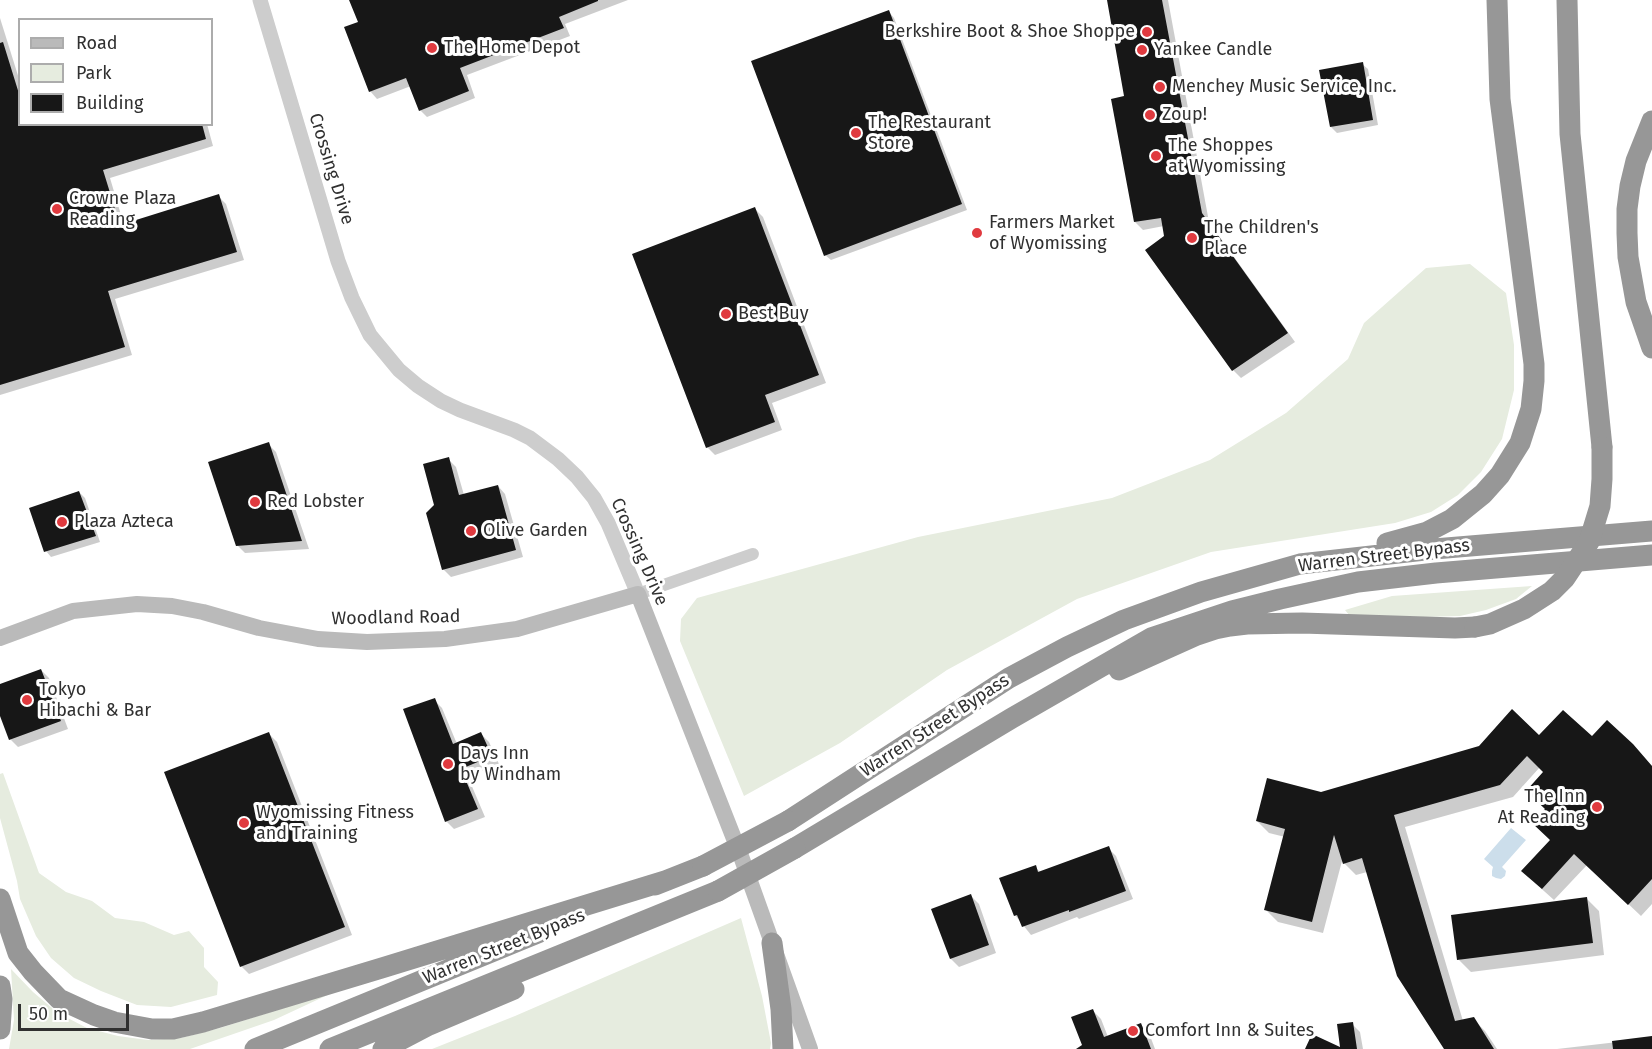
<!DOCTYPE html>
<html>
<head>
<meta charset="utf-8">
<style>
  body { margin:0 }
  #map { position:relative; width:1652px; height:1049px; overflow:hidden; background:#fff; font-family:"Fira Sans",sans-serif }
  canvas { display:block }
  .legend { position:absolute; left:18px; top:18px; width:195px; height:108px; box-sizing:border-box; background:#fff; border:2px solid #acacac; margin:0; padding:8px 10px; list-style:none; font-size:18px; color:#303030 }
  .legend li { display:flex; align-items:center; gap:12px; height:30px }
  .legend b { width:30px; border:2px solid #acacac }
  .scale { position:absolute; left:18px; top:1004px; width:111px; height:27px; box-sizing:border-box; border:3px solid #303030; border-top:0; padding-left:8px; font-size:18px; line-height:21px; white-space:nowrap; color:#303030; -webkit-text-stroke:4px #fff; paint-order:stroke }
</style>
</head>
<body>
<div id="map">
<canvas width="1652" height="1049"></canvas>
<ul class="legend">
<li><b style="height:8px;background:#bababa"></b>Road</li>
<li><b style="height:16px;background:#e6ecdf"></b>Park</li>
<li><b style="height:16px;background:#171717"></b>Building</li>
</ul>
<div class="scale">50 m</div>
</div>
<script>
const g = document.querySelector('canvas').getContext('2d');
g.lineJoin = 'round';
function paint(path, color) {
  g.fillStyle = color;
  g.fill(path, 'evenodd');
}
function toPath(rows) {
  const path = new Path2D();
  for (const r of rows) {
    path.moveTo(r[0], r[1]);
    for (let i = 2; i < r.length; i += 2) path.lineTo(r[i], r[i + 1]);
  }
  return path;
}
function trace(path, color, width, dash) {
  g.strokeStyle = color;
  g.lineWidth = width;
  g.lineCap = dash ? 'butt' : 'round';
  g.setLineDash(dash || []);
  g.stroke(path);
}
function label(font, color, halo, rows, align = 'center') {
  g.font = font + ' "Fira Sans",sans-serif';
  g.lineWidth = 6;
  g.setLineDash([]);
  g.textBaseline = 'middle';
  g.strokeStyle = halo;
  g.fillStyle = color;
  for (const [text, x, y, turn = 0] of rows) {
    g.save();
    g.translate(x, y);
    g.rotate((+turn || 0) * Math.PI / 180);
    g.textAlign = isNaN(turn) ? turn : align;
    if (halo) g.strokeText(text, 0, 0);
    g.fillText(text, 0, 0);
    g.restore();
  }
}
paint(toPath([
  [1470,264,1506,293,1514,345,1514,390,1502,439,1481,472,1458,495,1431,512,1395,523,1211,552,1077,599,947,670,840,743,744,796,680,641,681,619,697,598,918,537,1112,498,1210,460,1286,413,1348,359,1364,323,1426,268],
  [1532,586,1516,599,1486,610,1460,616,1423,617,1349,615,1345,610,1392,596],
  [3,773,39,873,66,892,92,901,115,918,144,922,174,935,189,931,204,948,204,967,218,982,217,995,171,1007,137,1005,101,991,74,978,51,958,36,936,20,899,17,881,0,818,0,774],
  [741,918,762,996,771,1043,770,1049,432,1049,515,1016],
  [11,969,33,992,58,1013,87,1028,118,1036,148,1040,181,1038,220,1028,334,992,274,1020,190,1049,9,1049,14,1020]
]), '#e6ecdf');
paint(toPath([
  [1511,828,1526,840,1502,867,1506,871,1505,876,1501,879,1496,878,1492,876,1492,871,1493,867,1484,859]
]), '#ccdeeb');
paint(toPath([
  [351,0,628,0,565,24,570,36,467,75,475,98,427,117,420,110,411,86,377,99,370,91,360,23],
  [1108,0,1168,0,1209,222,1295,342,1241,378,1233,370,1166,236,1164,226,1143,230,1135,222,1126,97],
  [889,12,894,18,967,210,831,260,825,255],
  [0,18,20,82,20,124,207,124,213,146,110,178,124,225,218,196,226,204,244,260,115,299,132,355,0,395],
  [1362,64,1368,69,1378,125,1337,133,1331,127],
  [755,209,763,217,826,383,772,403,782,430,715,455,707,447],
  [268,444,276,452,309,549,245,553,237,545],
  [448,459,456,467,464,495,498,486,505,494,523,557,451,577,443,569,436,505],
  [79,492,85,498,100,542,51,557,46,551],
  [41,670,49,678,68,729,18,747,10,739,0,712,0,686],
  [434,700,442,708,457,744,481,734,489,742,499,764,468,777,485,817,454,829,446,821],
  [269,734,277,742,352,935,249,974,241,966],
  [1539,737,1592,738,1652,766,1652,904,1641,916,1587,865,1554,900,1535,883,1552,840,1547,810,1545,772,1540,767,1513,797,1405,827,1463,1021,1473,1019,1485,1031,1497,1049,1445,1049,1367,872,1356,875,1342,861,1323,933,1278,922,1266,910,1285,837,1269,833,1257,821,1321,794],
  [1108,848,1116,856,1133,899,1079,919,1077,917,1031,935,1015,915,1035,867,1041,873],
  [971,896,979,904,996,953,959,967,951,959],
  [1587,899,1599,911,1604,955,1471,972,1459,960],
  [1093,1011,1101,1019,1108,1037,1141,1025,1149,1033,1155,1049,1077,1049,1084,1047],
  [1352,1024,1360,1032,1363,1049,1342,1049],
  [1652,1038,1652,1049,1557,1049]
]), '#0003');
paint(toPath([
  [349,0,598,0,598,1,559,17,564,28,460,68,469,91,419,111,406,78,369,92,344,27,358,22],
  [1107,0,1162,0,1202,213,1288,333,1232,371,1145,250,1164,236,1161,218,1134,222,1111,99,1124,96],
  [889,10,962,204,824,256,751,61],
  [3,42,20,97,20,124,202,124,206,139,103,170,120,225,219,194,237,252,108,291,125,347,0,385,0,43],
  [1363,62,1373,120,1330,127,1319,70],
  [755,207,819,375,765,395,775,422,706,448,632,254],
  [269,442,302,541,236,546,208,462],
  [449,457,459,495,498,485,516,550,442,570,426,513,434,505,423,464],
  [79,491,96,536,44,552,29,508],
  [41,669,61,721,9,740,0,716,0,684],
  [435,698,453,744,481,732,492,756,461,769,478,809,445,822,403,709],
  [1512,709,1539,735,1563,710,1592,736,1607,720,1633,744,1652,766,1652,879,1628,905,1574,854,1542,889,1521,871,1550,840,1532,823,1545,809,1526,791,1543,772,1527,756,1500,785,1394,815,1455,1021,1474,1017,1494,1049,1444,1049,1397,976,1362,858,1343,864,1334,835,1312,922,1264,910,1285,829,1256,821,1267,778,1321,792,1479,746],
  [269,732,345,927,240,967,164,772],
  [1109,846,1126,891,1069,912,1069,910,1022,927,1017,915,1014,916,999,878,1036,865,1038,872],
  [971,894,989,945,950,959,931,909],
  [1587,897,1593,943,1457,960,1451,915],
  [1093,1009,1104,1037,1141,1023,1151,1049,1076,1049,1082,1045,1071,1017],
  [1353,1022,1357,1049,1305,1049,1312,1034,1340,1047,1337,1024],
  [1652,1036,1652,1049,1613,1049,1612,1041]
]), '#171717');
trace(toPath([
  [638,594,753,554]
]), '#cdcdcd', 12);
trace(toPath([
  [260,0,338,261,352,298,370,335,399,370,418,386,441,401,460,410,514,430,530,438,558,459,577,477,594,498,608,523,638,594]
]), '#cdcdcd', 15);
trace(toPath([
  [0,638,73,611,137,604,172,606,203,612,259,628,318,639,367,642,445,639,517,629,638,594,742,859,810,1049]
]), '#bababa', 16);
trace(toPath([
  [1567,0,1570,134,1602,447],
  [1652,121,1636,161,1630,186,1627,209,1627,233,1628,257,1636,302,1652,348],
  [1387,543,1427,532,1452,519,1483,494,1500,475,1520,443,1531,409,1534,381,1534,364,1500,99,1497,0],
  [1119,670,1197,635,1215,629,1230,626,1247,624,1302,623,1455,628,1475,627],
  [788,821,1009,678,1067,647,1124,620,1201,592,1300,564,1434,549,1652,531],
  [795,848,1012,718,1151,638,1232,611,1280,599,1358,582,1436,573,1652,555],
  [655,885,703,866],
  [0,899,18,953,33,972,59,999,94,1015,114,1022,152,1029,173,1029,203,1022,385,967,668,880],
  [772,943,781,1009,783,1049],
  [0,986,2,999,0,1029],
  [255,1049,540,932],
  [330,1049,718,891],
  [383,1049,429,1025,514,989]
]), '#979797', 21);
trace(toPath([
  [1475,627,1490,624,1524,609,1552,591,1565,578,1589,542,1600,506,1602,479,1602,447],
  [703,866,788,821],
  [718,891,795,848]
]), '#979797', 21);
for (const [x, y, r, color] of [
  [1147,32,6,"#e03a3f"],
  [432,48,6,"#e03a3f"],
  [1142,50,6,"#e03a3f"],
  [1160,87,6,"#e03a3f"],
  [1150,115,6,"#e03a3f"],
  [856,133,6,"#e03a3f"],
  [1156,156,6,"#e03a3f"],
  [57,209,6,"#e03a3f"],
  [977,233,6,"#e03a3f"],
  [1192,238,6,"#e03a3f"],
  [726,314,6,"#e03a3f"],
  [255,502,6,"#e03a3f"],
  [62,522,6,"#e03a3f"],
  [471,531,6,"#e03a3f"],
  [27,700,6,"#e03a3f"],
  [448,764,6,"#e03a3f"],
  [1597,807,6,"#e03a3f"],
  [244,823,6,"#e03a3f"],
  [1133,1031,6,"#e03a3f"]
]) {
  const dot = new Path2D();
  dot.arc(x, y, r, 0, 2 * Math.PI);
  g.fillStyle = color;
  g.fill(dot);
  trace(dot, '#fff', 2);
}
label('18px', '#303030', '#fff', [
  ["Berkshire Boot & Shoe Shoppe",1135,32,"right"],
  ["The Home Depot",444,48],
  ["Yankee Candle",1154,50],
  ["Menchey Music Service, Inc.",1172,87],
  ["Zoup!",1162,115],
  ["The Restaurant",868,123],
  ["Store",868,144],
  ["The Shoppes",1168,146],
  ["at Wyomissing",1168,167],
  ["Crowne Plaza",69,199],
  ["Reading",69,220],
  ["Farmers Market",989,223],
  ["of Wyomissing",989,244],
  ["The Children's",1204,228],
  ["Place",1204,249],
  ["Best Buy",738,314],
  ["Red Lobster",267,502],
  ["Plaza Azteca",74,522],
  ["Olive Garden",483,531],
  ["Tokyo",39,690],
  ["Hibachi & Bar",39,711],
  ["Days Inn",460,754],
  ["by Windham",460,775],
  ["The Inn",1585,797,"right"],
  ["At Reading",1585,818,"right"],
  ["Wyomissing Fitness",256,813],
  ["and Training",256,834],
  ["Comfort Inn & Suites",1145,1031]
], 'left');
label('18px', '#303030', '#fff', [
  ["Crossing Drive",331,169,73],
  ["Crossing Drive",639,552,66],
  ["Warren Street Bypass",1384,556,-7],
  ["Woodland Road",396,618,-1],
  ["Warren Street Bypass",935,726,-33],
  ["Warren Street Bypass",504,947,-22]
]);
</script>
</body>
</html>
